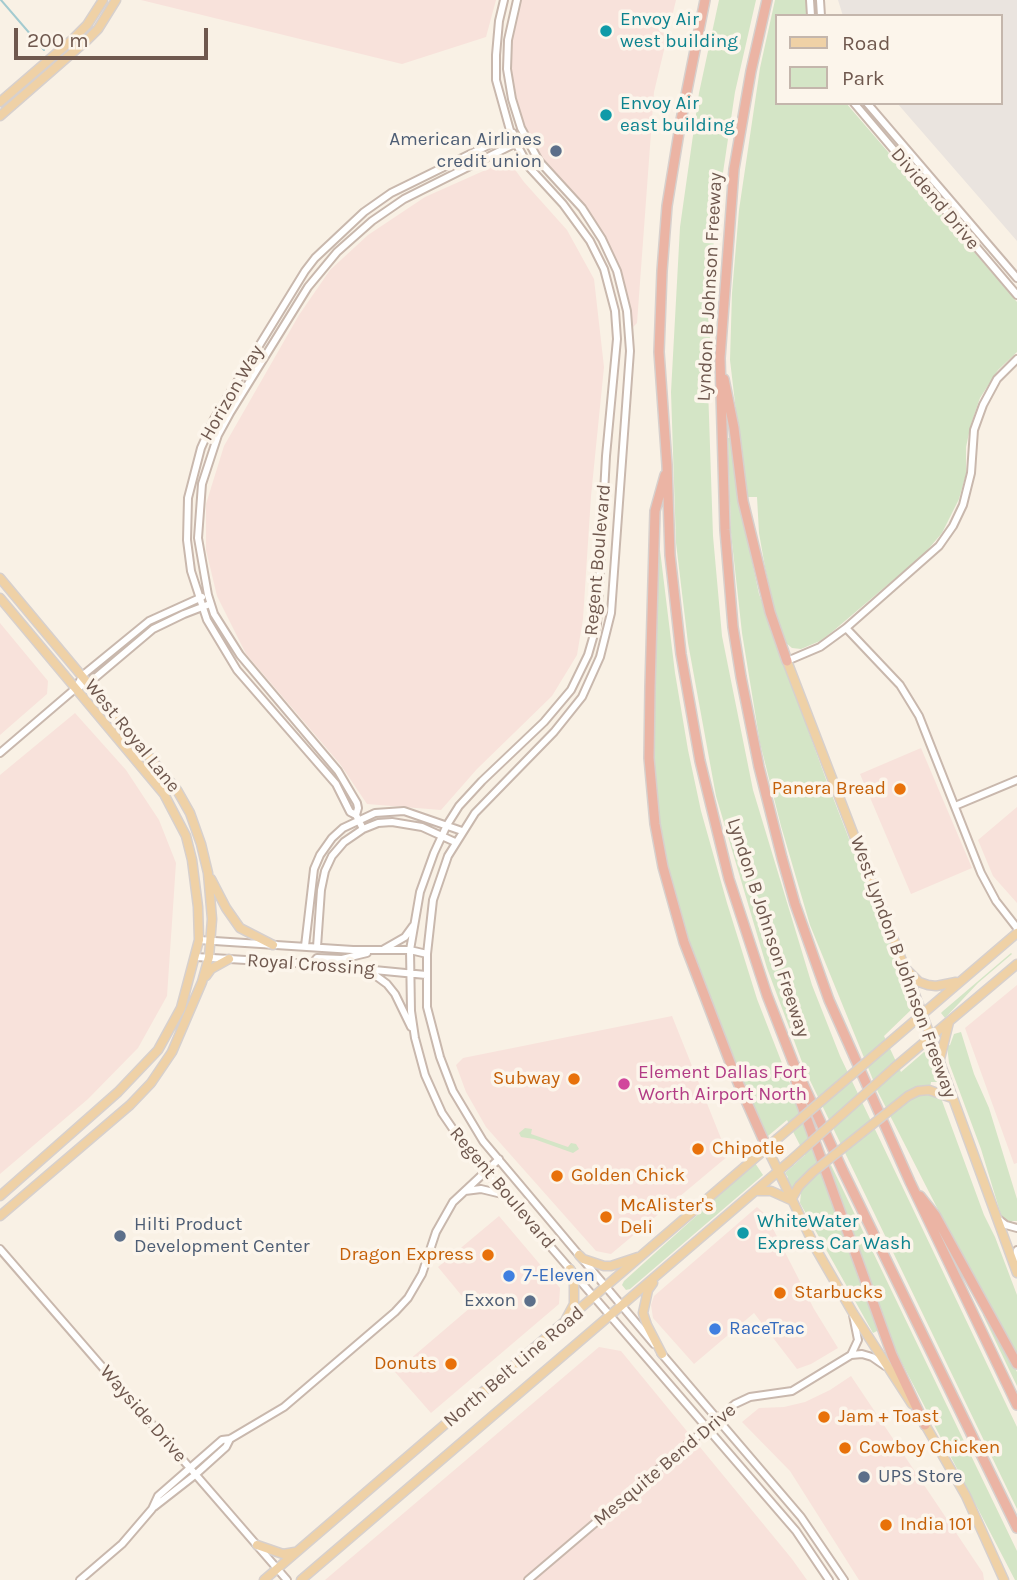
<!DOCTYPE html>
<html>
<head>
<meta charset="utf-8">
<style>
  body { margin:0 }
  #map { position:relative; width:1017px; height:1580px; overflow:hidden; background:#f9f1e5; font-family:Karla,sans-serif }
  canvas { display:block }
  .legend { position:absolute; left:775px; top:14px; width:228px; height:91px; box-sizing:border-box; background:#fcf5eb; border:2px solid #c4b6ac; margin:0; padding:9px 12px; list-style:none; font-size:21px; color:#6f584e }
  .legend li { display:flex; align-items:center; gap:14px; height:35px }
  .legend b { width:35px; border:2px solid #c4b6ac }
  .scale { position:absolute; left:14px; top:28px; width:194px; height:32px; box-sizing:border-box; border:4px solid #6f584e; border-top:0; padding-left:9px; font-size:21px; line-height:24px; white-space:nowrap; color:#6f584e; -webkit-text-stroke:5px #fcf5eb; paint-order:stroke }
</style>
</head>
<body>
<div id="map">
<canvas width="1017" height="1580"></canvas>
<ul class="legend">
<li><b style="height:9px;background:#efd1a6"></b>Road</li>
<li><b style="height:19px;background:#d4e5c6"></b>Park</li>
</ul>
<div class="scale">200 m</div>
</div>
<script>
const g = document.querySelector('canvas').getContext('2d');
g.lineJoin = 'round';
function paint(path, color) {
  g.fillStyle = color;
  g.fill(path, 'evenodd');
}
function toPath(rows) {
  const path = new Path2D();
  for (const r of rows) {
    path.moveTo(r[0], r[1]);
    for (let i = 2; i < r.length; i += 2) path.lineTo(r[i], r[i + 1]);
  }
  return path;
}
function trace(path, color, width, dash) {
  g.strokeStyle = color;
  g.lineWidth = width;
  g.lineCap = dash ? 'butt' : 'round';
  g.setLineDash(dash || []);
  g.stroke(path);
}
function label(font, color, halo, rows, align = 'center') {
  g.font = font + ' Karla,sans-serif';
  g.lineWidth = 7;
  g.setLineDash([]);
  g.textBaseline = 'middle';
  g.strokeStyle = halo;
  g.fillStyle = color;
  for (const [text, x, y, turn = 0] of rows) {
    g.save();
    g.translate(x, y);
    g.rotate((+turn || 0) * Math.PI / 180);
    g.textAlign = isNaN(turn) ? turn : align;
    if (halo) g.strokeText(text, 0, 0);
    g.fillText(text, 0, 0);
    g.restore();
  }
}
paint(toPath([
  [141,0,496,0,486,37,402,64],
  [517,0,676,0,654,92,637,323,629,331,617,271,596,228,546,170,524,135,512,99,508,40],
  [508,160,524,182,567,230,594,279,604,367,591,496,583,619,577,655,552,696,477,769,441,810,367,804,340,764,246,654,217,596,206,550,206,504,224,446,299,315,330,270,368,235,425,197],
  [0,623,48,681,47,694,0,735],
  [75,713,126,770,159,820,176,863,167,996,138,1048,88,1099,0,1174,0,775],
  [921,748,972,868,911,894,860,774],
  [1017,807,1017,903,993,876,978,840],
  [1017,985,1017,1163,1014,1164,965,1028],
  [672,1016,728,1156,611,1254,596,1251,486,1127,466,1092,456,1065,463,1058],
  [757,1207,766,1215,814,1309,838,1348,811,1364,797,1369,754,1313,694,1364,653,1318,651,1305,654,1296],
  [499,1216,560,1288,559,1304,431,1413,395,1372,471,1307,438,1267],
  [599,1347,621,1351,792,1559,807,1580,325,1580],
  [851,1376,983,1573,984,1580,859,1580,790,1471,742,1422,759,1408,784,1407,805,1402,830,1390]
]), '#f8e2db');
paint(toPath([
  [838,0,1017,0,1017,241,897,103,1001,103,1001,16,843,16]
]), '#eae4df');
paint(toPath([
  [719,0,756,0,735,92,714,233,708,387,713,536,722,636,753,790,812,985,840,1056,1017,1427,1017,1509,805,1070,767,968,716,796,688,643,676,543,671,392,680,227,699,93],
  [775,0,806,0,806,16,777,16,777,103,846,103,1017,302,1017,352,998,370,980,398,971,424,966,447,966,474,959,499,942,533,925,553,832,632,820,641,801,649,792,648,786,643,782,633,774,608,765,567,759,533,757,497,746,497,730,360,732,293,739,210,760,68],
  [728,438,730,438,740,505,759,594,827,782,914,1007,884,1036,901,1072,924,1052,928,1054,939,1082,931,1082,930,1089,941,1098,984,1215,995,1237,1017,1295,1017,1357,954,1241,878,1092,810,925,781,826,760,743,742,633,731,533],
  [656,550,660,550,675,673,688,750,701,811,727,903,757,999,815,1148,843,1236,879,1330,873,1333,800,1203,801,1192,795,1188,791,1192,786,1181,788,1177,785,1173,805,1155,787,1120,768,1136,764,1135,699,972,672,888,658,818,654,766,653,724],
  [1011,953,1012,954,978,983,945,1018,941,1013,943,1011],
  [961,1032,974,1074,989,1108,1017,1199,1017,1221,1012,1221,1011,1224,1001,1215,981,1149,949,1063,947,1046,950,1045,954,1034],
  [525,1128,532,1129,531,1134,568,1147,571,1143,576,1144,579,1149,573,1153,534,1139,521,1137,519,1133],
  [755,1163,763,1175,630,1289,626,1290,622,1285,624,1281],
  [831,1165,1017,1551,1017,1580,1015,1580,891,1342,828,1166],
  [986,1314,1017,1372,1017,1386,983,1315]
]), '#d4e5c6');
trace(toPath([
  [1,0,44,50]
]), '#a4cbd0', 2);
const minor = toPath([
  [504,0,499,21,496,55,496,80,511,134,529,167,563,204,590,241,604,269,615,311,617,339,606,456,597,624,588,655,571,690,544,722,482,781,459,806,447,825,434,853,420,892,410,950,411,1011,415,1038,425,1075,442,1113,468,1151,796,1531,829,1580],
  [517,0,508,40,507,69,512,99,521,128,539,161,582,208,602,239,617,271,627,311,630,351,611,613,600,657,582,697,554,732,475,813,448,856,433,900,427,954,427,1007,440,1057,453,1091,483,1141,654,1344],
  [810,0,811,16],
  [820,0,821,16],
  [854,103,1017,295],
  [867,103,1017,278],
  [846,628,900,685,919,716,981,873,996,901,1017,928],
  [787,661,820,647,846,628,939,546,953,526,963,505,971,473,974,430,983,405,997,379,1017,359],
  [76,688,83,675,149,621,202,597],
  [0,753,76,688,89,683,153,629,184,614,210,604],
  [955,806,1017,780],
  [356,815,358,808,357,803,338,771,240,655,214,614,208,595,198,538,202,484,218,435,230,413,308,287,337,252,372,221,404,199,526,138],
  [363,829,356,815,350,812,336,784,237,670,207,620,191,571,187,540,188,498,201,448,214,419,305,271,315,258,364,212,391,193,513,133],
  [199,940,353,950,410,950,427,954],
  [305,946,314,869,320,855,332,838,343,828,375,813,404,811,462,831],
  [317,947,321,890,325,871,332,856,344,842,363,829,378,823,392,822,422,827,455,842],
  [384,949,405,937,413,926],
  [196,957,312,964,426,975],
  [312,964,317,958,342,959,367,953],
  [368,970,387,984,395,994,411,1027],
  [465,1191,481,1189,506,1195],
  [997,1218,1006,1225,1017,1228],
  [0,1249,287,1580],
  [1015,1264,1017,1250],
  [661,1353,801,1517,844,1580],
  [851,1355,858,1340,853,1315],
  [154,1507,195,1475,226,1447,230,1439],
  [80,1580,122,1544,152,1509,158,1496,222,1440,230,1439,284,1407,395,1312,408,1298,422,1274,436,1232,453,1202,499,1159],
  [528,1580,735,1404,750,1397,792,1391,851,1355,862,1354,872,1357,885,1366]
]);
const major = toPath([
  [0,102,73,39,87,25,103,0],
  [0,116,87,40,98,29,116,0],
  [0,578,177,790,190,813,201,844,208,873,212,919,209,957,202,982,172,1052,151,1083,130,1105,0,1216],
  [0,598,164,794,186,836,192,860,198,907,199,940,181,1008,158,1050,118,1092,0,1196],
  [787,661,919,1005,1017,1273],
  [211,879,226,908,240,928,273,945],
  [906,969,919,982,928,985,936,986,956,982],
  [206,976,211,969,229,959],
  [884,1047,1017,933],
  [939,1063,949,1022],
  [895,1067,1017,964],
  [918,1091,929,1090,952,1098],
  [767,1148,816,1249,853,1313,912,1404],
  [755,1191,771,1191,791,1200,799,1186],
  [579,1255,583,1259,604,1266,611,1266,638,1257],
  [653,1283,648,1290,643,1313,647,1325,662,1354],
  [566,1319,574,1304,574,1279,570,1269],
  [923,1421,966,1496,1004,1580],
  [257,1545,283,1554,295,1552],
  [264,1580,777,1139],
  [301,1580,789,1162]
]);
const highway = toPath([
  [705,0,681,120,667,206,662,271,659,352,667,465,670,555,681,654,700,761,729,879,767,995,793,1062,843,1171,1017,1528],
  [767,0,751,71,734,169,720,358,725,530,733,627,741,677,759,767,782,858,795,904,829,1000,910,1182,1017,1405],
  [724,379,734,428,743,501,770,612,787,661],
  [665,475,655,511,650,687,649,758,655,824,663,867,684,942,736,1078,767,1148],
  [795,1076,800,1100,892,1355,925,1425],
  [920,1196,935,1215,1017,1364]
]);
trace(minor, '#c9b8ad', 10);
trace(major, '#d7d0cd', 11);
trace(highway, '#d7d0cd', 12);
trace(minor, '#fff', 6);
trace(major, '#efd1a6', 8);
trace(highway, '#ebb4a4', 9);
const majorBridge = toPath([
  [777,1139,884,1047],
  [789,1162,895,1067],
  [799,1186,813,1172,908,1096,918,1091]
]);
trace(majorBridge, '#d7d0cd', 11, []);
trace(majorBridge, '#efd1a6', 8);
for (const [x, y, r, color] of [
  [606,31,7,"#0f9aa8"],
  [606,115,7,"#0f9aa8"],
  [556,151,7,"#5c6f8a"],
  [900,789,7,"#e8710a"],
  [574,1079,7,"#e8710a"],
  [624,1084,7,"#d1479c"],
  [698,1149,7,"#e8710a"],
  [557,1176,7,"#e8710a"],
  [606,1217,7,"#e8710a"],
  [743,1233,7,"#0f9aa8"],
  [120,1236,7,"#5c6f8a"],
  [488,1255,7,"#e8710a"],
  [509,1276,7,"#3f7fe0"],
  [780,1293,7,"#e8710a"],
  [530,1301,7,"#5c6f8a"],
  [715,1329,7,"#3f7fe0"],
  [451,1364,7,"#e8710a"],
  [824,1417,7,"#e8710a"],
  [845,1448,7,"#e8710a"],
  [864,1477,7,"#5c6f8a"],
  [886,1525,7,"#e8710a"]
]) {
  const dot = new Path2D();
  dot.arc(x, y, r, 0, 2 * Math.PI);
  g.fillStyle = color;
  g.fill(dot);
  trace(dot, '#fcf5eb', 2.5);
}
label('19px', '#0d838f', '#fcf5eb', [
  ["Envoy Air",620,20],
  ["west building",620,42],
  ["Envoy Air",620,104],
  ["east building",620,126],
  ["WhiteWater",757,1222],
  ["Express Car Wash",757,1244]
], 'left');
label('19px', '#4e5e75', '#fcf5eb', [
  ["American Airlines",542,140],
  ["credit union",542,162],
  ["Hilti Product",134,1225,"left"],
  ["Development Center",134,1247,"left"],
  ["Exxon",516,1301],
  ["UPS Store",878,1477,"left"]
], 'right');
label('19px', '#6f584e', '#fcf5eb', [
  ["Dividend Drive",935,199,50],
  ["Lyndon B Johnson Freeway",710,287,-87],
  ["Horizon Way",232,393,-60],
  ["Regent Boulevard",598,560,-85],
  ["West Royal Lane",132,736,51],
  ["Lyndon B Johnson Freeway",768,928,72],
  ["Royal Crossing",311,965,4],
  ["West Lyndon B Johnson Freeway",903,967,70],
  ["Regent Boulevard",502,1188,50],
  ["North Belt Line Road",514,1367,-40],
  ["Wayside Drive",143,1414,49],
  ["Mesquite Bend Drive",665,1465,-40]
]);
label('19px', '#c56008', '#fcf5eb', [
  ["Panera Bread",886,789,"right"],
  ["Subway",560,1079,"right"],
  ["Chipotle",712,1149],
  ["Golden Chick",571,1176],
  ["McAlister's",620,1206],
  ["Deli",620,1228],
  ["Dragon Express",474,1255,"right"],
  ["Starbucks",794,1293],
  ["Donuts",437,1364,"right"],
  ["Jam + Toast",838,1417],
  ["Cowboy Chicken",859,1448],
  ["India 101",900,1525]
], 'left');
label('19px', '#b23c85', '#fcf5eb', [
  ["Element Dallas Fort",638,1073],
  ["Worth Airport North",638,1095]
], 'left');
label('19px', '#366cbe', '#fcf5eb', [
  ["7-Eleven",523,1276],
  ["RaceTrac",729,1329]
], 'left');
</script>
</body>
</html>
